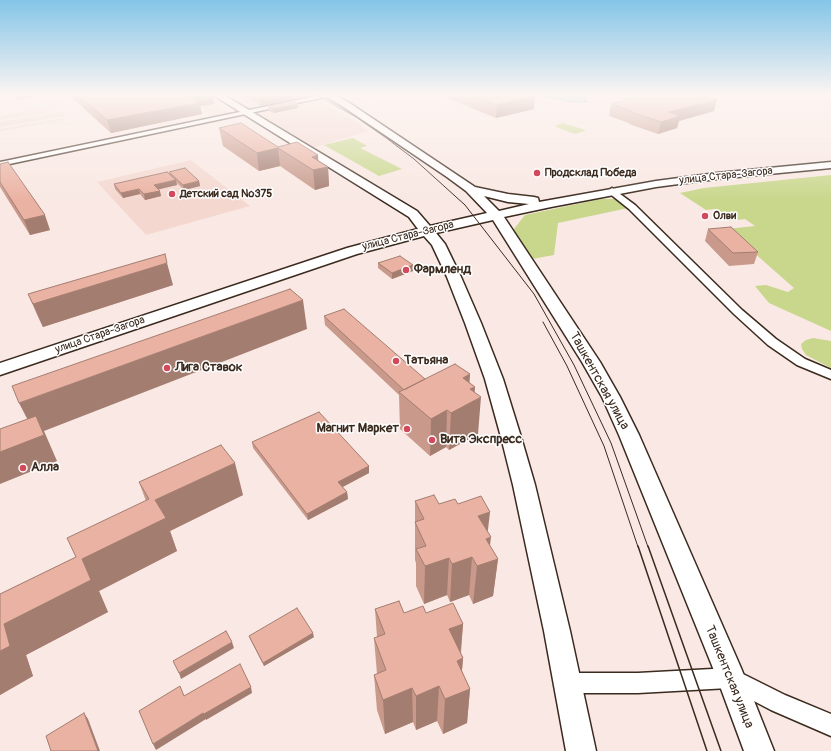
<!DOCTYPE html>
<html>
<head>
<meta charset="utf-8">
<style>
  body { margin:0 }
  canvas { display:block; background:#f9e8e3 }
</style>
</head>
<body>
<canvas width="831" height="751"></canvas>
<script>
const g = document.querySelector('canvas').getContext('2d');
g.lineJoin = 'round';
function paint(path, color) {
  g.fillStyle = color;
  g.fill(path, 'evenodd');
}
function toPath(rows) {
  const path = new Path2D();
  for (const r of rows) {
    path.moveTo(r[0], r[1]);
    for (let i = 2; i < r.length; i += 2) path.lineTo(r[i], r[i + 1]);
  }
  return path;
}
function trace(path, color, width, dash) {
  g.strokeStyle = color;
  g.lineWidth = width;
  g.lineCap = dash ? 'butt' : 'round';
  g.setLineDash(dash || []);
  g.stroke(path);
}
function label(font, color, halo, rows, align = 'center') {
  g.font = font + ' Pangolin,sans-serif';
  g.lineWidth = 3;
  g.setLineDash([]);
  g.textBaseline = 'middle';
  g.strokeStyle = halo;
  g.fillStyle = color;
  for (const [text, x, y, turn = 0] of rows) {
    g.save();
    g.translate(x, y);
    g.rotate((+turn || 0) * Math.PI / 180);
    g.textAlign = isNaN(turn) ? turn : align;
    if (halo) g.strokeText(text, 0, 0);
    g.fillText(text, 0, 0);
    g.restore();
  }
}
paint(toPath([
  [179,95,204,95,234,114,216,118],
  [227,95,309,95,315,99,253,111],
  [318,101,350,118,368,131,315,147,255,114],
  [47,108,50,112,0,120,0,116],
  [62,112,65,116,0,127,0,122],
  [64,118,66,120,0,131,0,129],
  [191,160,250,206,146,235,97,182]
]), '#f4d8d0');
paint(toPath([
  [563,123,585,130,585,131,575,134,556,127,555,126],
  [353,138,367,146,360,148,402,169,379,176,324,145],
  [831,175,831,331,769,303,755,286,766,285,788,292,794,288,727,229,755,226,745,219,730,221,715,209,706,210,680,193,704,188],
  [601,199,614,199,624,204,628,208,558,223,554,255,532,259,515,236,514,229,525,215],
  [813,338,831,341,831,368,806,355,802,349,801,344,806,340]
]), '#c8d78b');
const water = toPath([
  [542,95,585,95,587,102,571,102,542,95]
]);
paint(water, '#8edfe8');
trace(water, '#6d9797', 1);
const street = toPath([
  [321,95,335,95,0,166,0,162,321,95],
  [612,188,635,205,742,310,776,339,805,359,831,370,831,379,797,365,768,345,734,314,629,209,609,193,608,191,612,188],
  [731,668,785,695,831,714,831,736,771,710,729,688,638,693,568,693,561,690,558,683,561,676,568,673,638,673,731,668]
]);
const secondary = toPath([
  [213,95,224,95,417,211,430,226,487,213,466,191,447,177,342,106,323,95,335,95,348,102,475,187,508,194,534,197,538,198,539,202,656,181,717,173,831,162,831,168,717,179,656,187,551,207,504,217,600,362,620,397,639,435,741,668,774,751,744,751,717,678,619,435,602,397,582,362,493,220,436,233,445,244,461,277,481,323,503,379,521,437,535,485,570,631,596,751,566,751,544,631,513,485,501,437,485,379,465,323,447,277,432,245,424,236,357,254,0,375,0,363,347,248,418,229,409,217,213,95],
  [484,196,508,202,529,204,499,211,484,196]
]);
trace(street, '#3b2a1e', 3);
trace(secondary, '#3b2a1e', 3);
paint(street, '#fff');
paint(secondary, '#fff');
trace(toPath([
  [317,95,356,117,385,137,414,159,465,205,534,294,574,365,611,443,648,547],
  [543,322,567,366,604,446,638,547]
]), '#3b2a1e', 1);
trace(toPath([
  [638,546,707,751],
  [648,546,721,751]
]), '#3b2a1e', 1.5);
paint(toPath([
  [69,95,213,95,214,104,200,106,202,114,111,133],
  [243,95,303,95,303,96,261,106],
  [440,95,534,95,534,109,496,118],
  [298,104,298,108,274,113,269,111,268,106],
  [611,104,714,111,679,121,677,128,658,134,629,124,629,123,609,116],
  [219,128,278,147,318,161,328,167,329,186,315,190,280,166,259,171,223,146],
  [0,164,50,230,30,235,0,187],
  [169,172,199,181,200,186,184,190,176,182,177,185,159,189,161,196,145,200,140,194,123,198,115,189,114,184,170,174],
  [708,229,758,252,754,264,729,266,705,241],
  [378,263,413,265,413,271,392,279,378,268],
  [173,285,43,327,38,317,28,294],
  [324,316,425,379,470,374,469,382,475,387,474,392,478,434,449,450,446,447,430,456,400,429,399,395,325,325],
  [252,442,369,466,369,473,342,487,347,492,348,499,308,520,253,448],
  [139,482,243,495,170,531,177,551,99,591,108,612,26,655,33,676,0,695,0,594,76,557,146,501],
  [415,501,439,504,458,504,488,532,490,546,498,559,493,596,473,604,469,595,450,602,447,595,424,604,416,586,416,563,415,560],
  [375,609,404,613,426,613,463,624,461,653,463,658,462,671,470,689,467,723,443,734,437,721,416,730,413,722,385,734,377,710,374,675,377,674,374,638,377,637],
  [249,636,314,637,264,666,250,639]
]), '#c9998b');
paint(toPath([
  [16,95,36,95,37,96,17,100],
  [195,95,213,95,214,104,200,106,202,114,111,133,107,120,189,96],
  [271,95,303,95,303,96,261,106,260,98],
  [371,95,379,95,371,97],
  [535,96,534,109,496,118,497,105],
  [717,100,714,111,679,121,677,128,658,134,661,122,669,112],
  [298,104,298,108,274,113,273,109],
  [278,148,280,166,259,171,257,153],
  [318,155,319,169,328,167,329,186,315,190,313,170,312,157],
  [176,180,177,185,156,190,154,185],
  [199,181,200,186,184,190,183,185],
  [139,189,140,194,123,198,121,193],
  [160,191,161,196,145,200,144,194],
  [45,215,50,230,30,235,24,220],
  [167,263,173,285,43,327,33,304],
  [413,265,413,271,392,279,392,273],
  [303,300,307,329,44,431,57,461,0,484,0,452,35,434,19,403],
  [470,374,468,404,470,389,475,387,474,401,481,397,478,434,449,450,451,413,463,378],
  [447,410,446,447,430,456,431,419],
  [235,463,243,495,170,531,177,551,99,591,108,612,26,655,33,676,0,695,0,651,4,624,82,559,155,500],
  [369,466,369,473,339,489,338,482],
  [347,492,348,499,308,520,307,514],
  [490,512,487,538,491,537,488,562,498,559,493,596,473,604,477,566,478,516],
  [472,557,469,595,450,602,452,564],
  [449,558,447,595,424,604,425,566],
  [463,624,460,659,463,658,460,693,470,689,467,723,443,734,449,629],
  [313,633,314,637,264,666,263,663],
  [232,642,234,648,181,679,179,673],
  [439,686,437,721,416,730,416,696],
  [251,687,252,693,206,720,206,719,156,750,153,744,203,713],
  [412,688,413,722,385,734,383,700],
  [84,713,88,719,100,751,98,751]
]), '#a47d71');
const building = toPath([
  [78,95,195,95,189,96,199,103,107,120,78,95],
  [255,95,271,95,260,98,255,95],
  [472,95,534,95,535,96,497,105,472,95],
  [643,95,703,95,717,100,669,112,680,116,661,122,631,112,632,111,611,104,643,95],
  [292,101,298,104,273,109,268,106,292,101],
  [241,123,278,147,297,142,318,155,312,157,328,167,313,170,278,148,257,153,219,128,241,123],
  [8,162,45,215,24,220,0,182,0,164,8,162],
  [185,168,199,181,183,185,169,172,185,168],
  [167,172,176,180,154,185,160,191,144,194,139,189,121,193,114,184,167,172],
  [731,227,758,252,733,253,708,229,731,227],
  [165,254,167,263,33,304,28,294,165,254],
  [400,256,413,265,392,273,378,263,400,256],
  [290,289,303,300,19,403,12,386,290,289],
  [344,309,425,379,404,390,324,316,344,309],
  [455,364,470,374,463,378,475,387,470,389,481,397,451,413,447,410,431,419,399,392,455,364],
  [319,412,369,466,338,482,347,492,307,514,252,442,319,412],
  [36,416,44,435,0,452,0,429,36,416],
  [221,445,235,463,155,500,166,518,82,559,91,580,4,624,10,646,0,651,0,594,76,557,67,538,149,499,139,482,221,445],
  [434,495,439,504,455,499,458,504,481,496,490,512,478,516,491,537,486,539,498,559,477,566,472,557,452,564,449,558,425,566,416,549,426,546,415,522,424,519,415,501,434,495],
  [399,601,404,613,423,606,426,613,453,603,463,624,449,629,463,658,457,661,470,689,445,699,439,686,416,696,412,688,383,700,374,675,386,670,374,638,385,634,375,609,399,601],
  [297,608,313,633,263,663,249,636,297,608],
  [226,631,232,642,179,673,173,661,226,631],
  [240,664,251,687,204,714,203,713,153,744,139,711,180,686,184,696,240,664],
  [84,713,98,751,51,751,46,736,84,713]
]);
paint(building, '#eab2a2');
trace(building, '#a47d71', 1);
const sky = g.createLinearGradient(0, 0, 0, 201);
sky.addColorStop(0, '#84c5e8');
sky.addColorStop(0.47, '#fcf5f2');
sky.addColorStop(1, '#fcf5f200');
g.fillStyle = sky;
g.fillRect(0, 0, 831, 201);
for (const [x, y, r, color] of [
  [537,173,4,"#d1495b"],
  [172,194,4,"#d1495b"],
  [705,216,4,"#d1495b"],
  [406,270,4,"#d1495b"],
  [396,361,4,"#d1495b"],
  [167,368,4,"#d1495b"],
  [407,429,4,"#d1495b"],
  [432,440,4,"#d1495b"],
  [23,468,4,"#d1495b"]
]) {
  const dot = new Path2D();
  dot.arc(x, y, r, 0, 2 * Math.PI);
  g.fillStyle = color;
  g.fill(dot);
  trace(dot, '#fff', 1.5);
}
label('bold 11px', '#3b2a1e', '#fff', [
  ["Продсклад Победа",545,173],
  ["Детский сад №375",180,194],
  ["Олви",713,216]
], 'left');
label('11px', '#3b2a1e', '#fff', [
  ["улица Стара-Загора",726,176,-6],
  ["улица Стара-Загора",408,236,-14],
  ["улица Стара-Загора",100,335,-19]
]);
label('bold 13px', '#3b2a1e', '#fff', [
  ["Фармленд",414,270],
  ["Татьяна",404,361],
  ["Лига Ставок",175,368],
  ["Магнит Маркет",399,429,"right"],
  ["Вита Экспресс",440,440],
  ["Алла",31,468]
], 'left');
label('13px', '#3b2a1e', '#fff', [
  ["Ташкентская улица",599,381,61],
  ["Ташкентская улица",729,677,68]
]);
</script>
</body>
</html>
